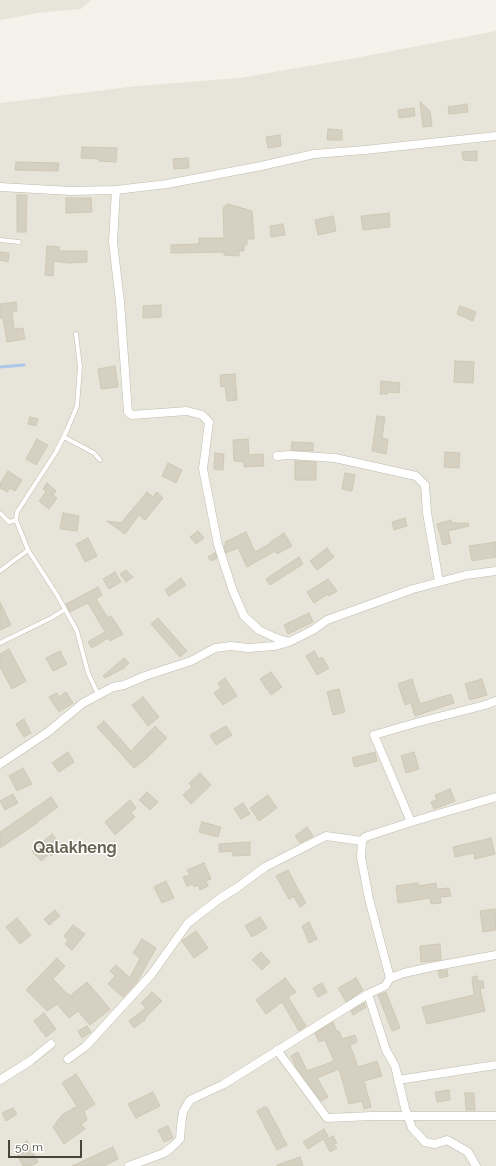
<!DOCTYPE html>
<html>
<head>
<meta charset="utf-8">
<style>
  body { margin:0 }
  #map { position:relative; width:496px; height:1166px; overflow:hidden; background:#f4f3eb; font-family:Raleway,sans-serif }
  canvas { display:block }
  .scale { position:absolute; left:8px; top:1140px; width:74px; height:18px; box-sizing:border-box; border:2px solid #474439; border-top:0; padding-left:5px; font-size:12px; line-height:14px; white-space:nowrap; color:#474439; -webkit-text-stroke:3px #fff; paint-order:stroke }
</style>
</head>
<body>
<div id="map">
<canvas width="496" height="1166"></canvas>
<div class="scale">50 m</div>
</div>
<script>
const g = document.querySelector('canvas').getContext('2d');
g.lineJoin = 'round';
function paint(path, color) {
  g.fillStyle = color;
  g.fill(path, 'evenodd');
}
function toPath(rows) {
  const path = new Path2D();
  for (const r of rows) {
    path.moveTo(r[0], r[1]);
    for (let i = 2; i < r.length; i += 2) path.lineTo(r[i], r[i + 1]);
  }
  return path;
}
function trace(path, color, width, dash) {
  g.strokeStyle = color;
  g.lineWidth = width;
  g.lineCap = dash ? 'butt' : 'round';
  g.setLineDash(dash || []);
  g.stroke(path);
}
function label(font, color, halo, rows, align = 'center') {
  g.font = font + ' Raleway,sans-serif';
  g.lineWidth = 3;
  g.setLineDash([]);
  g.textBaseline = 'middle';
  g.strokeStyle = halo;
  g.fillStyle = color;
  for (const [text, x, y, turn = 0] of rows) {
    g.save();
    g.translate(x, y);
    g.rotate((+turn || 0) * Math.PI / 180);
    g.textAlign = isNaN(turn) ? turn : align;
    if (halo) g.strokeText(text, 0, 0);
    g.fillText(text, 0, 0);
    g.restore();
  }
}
paint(toPath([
  [0,0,91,0,81,9,38,13,0,20],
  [496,31,496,1166,0,1166,0,103,136,86,239,78,350,59]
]), '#e7e5d9');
trace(toPath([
  [0,367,24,365]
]), '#adc7eb', 3);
const building = toPath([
  [420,102,430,111,432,126,423,127,420,102],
  [467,104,468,112,449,114,448,107,467,104],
  [414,108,415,116,399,118,398,110,414,108],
  [328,129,342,130,342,140,327,140,328,129],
  [280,135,281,146,268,148,266,137,280,135],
  [82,147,117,148,116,162,99,161,99,159,81,158,82,147],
  [477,151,477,161,463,160,462,152,477,151],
  [188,158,189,168,174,169,173,159,188,158],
  [16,162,59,163,58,171,15,170,16,162],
  [17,195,27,195,26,232,17,232,17,195],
  [66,198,91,198,92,212,66,213,66,198],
  [228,204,252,211,254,239,247,239,247,245,244,245,244,251,239,251,239,256,224,255,224,252,171,253,171,245,199,244,199,238,224,238,223,208,228,204],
  [389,213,390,227,363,230,361,216,389,213],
  [333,216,336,231,318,235,315,220,333,216],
  [283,224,285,235,271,237,270,226,283,224],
  [47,246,60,247,59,251,87,251,87,262,69,263,54,261,53,276,45,275,47,246],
  [0,252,9,253,8,262,0,260,0,252],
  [16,302,17,311,12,312,14,329,23,328,25,339,7,342,3,318,0,318,0,304,16,302],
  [161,305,161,317,143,318,143,306,161,305],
  [460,306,476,312,473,321,457,314,460,306],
  [455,361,474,362,473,383,454,382,455,361],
  [115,366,118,387,101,389,98,369,115,366],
  [235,374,237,400,227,401,225,386,221,387,220,375,235,374],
  [381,381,400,383,399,393,388,392,387,394,380,394,381,381],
  [377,416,385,417,382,438,388,439,386,454,372,451,377,416],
  [30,417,38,419,36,426,28,424,30,417],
  [37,439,48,445,36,465,26,459,37,439],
  [248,439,249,455,263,454,264,466,244,467,244,462,234,461,233,440,248,439],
  [292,442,313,443,313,451,291,450,292,442],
  [445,452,460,453,459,468,444,467,445,452],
  [215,453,224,454,223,470,214,469,215,453],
  [295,461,316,462,316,480,295,480,295,461],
  [168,463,182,470,176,483,162,476,168,463],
  [8,471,22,480,15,491,10,488,7,492,0,488,0,484,8,471],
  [345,473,355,475,352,491,342,489,345,473],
  [47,483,56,491,53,495,57,498,49,509,39,501,46,492,43,489,47,483],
  [147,492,153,497,157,492,163,498,145,520,139,515,125,534,107,521,121,523,147,492],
  [63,513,79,516,77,531,60,529,63,513],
  [405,518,407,526,394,530,392,522,405,518],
  [451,520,452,523,468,523,469,526,448,531,451,543,443,545,437,524,451,520],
  [198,531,204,538,196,544,190,537,198,531],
  [246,532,255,552,271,543,270,542,284,533,292,546,277,554,275,551,247,567,238,548,226,553,224,546,226,545,225,542,246,532],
  [88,538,97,556,85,562,76,544,88,538],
  [496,542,496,557,472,561,469,546,496,542],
  [327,548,334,557,317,570,310,561,327,548],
  [215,553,217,558,211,561,208,557,215,553],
  [299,557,303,564,270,585,266,579,299,557],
  [126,570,133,577,126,582,120,574,126,570],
  [115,572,121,582,109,589,103,579,115,572],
  [181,578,186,585,169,596,165,590,181,578],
  [328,579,337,591,329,596,328,594,314,603,307,592,328,579],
  [98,587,102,595,96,599,108,618,111,616,123,634,110,641,108,638,92,648,88,642,105,632,88,603,70,612,66,604,98,587],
  [0,602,11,625,0,630,0,602],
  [309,613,313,622,288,634,284,625,309,613],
  [158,618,187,651,180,657,151,624,158,618],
  [9,649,26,681,12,689,0,667,0,654,9,649],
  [60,651,67,664,53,671,46,658,60,651],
  [314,651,319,659,322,657,329,668,317,675,306,656,314,651],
  [124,658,129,663,124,668,105,678,103,676,124,658],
  [271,672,282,687,271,695,260,679,271,672],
  [225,678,237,696,223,705,214,693,221,688,218,683,225,678],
  [412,679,420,704,451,694,454,703,415,716,411,703,405,705,398,684,412,679],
  [482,679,487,695,470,700,465,684,482,679],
  [339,689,345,712,333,715,327,692,339,689],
  [66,692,73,703,59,712,49,697,57,693,59,697,66,692],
  [143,697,159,717,148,726,132,705,143,697],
  [24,719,31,733,24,737,16,724,24,719],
  [104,721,131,751,155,726,167,738,147,758,134,768,97,727,104,721],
  [226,726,232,735,216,745,210,735,226,726],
  [68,752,74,762,59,772,52,763,68,752],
  [375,752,377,761,355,767,352,758,375,752],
  [414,752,419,769,406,773,401,756,414,752],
  [23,768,32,784,17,791,9,776,23,768],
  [200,773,211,785,191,804,183,795,192,787,189,783,200,773],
  [450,789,455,801,434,809,431,802,437,800,435,795,450,789],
  [147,792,158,802,150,810,139,800,147,792],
  [13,794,18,803,5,810,0,801,13,794],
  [268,795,277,808,259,821,250,808,268,795],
  [51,797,58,807,37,822,37,823,0,848,0,832,51,797],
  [130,800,136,808,131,813,135,817,115,835,105,822,130,800],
  [243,803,250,814,241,819,234,809,243,803],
  [202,822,221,827,218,837,199,832,202,822],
  [307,827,313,836,300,843,295,836,307,827],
  [52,834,63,847,51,856,49,854,41,861,32,851,52,834],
  [491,838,495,854,475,859,474,853,455,857,453,847,491,838],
  [250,842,250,855,233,856,232,851,219,852,219,844,250,842],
  [204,863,211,879,206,881,208,886,200,890,198,885,194,887,193,884,187,886,183,877,190,875,187,870,204,863],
  [288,870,300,893,289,899,276,876,288,870],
  [166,881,174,898,162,903,154,887,166,881],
  [418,883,418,886,436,883,437,889,449,888,451,896,440,897,441,903,431,904,430,898,398,903,396,886,418,883],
  [301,894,306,903,300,907,294,897,301,894],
  [495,909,496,930,483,932,480,911,495,909],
  [55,910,60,916,49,925,44,919,55,910],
  [260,917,267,928,252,937,245,926,260,917],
  [17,918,31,935,20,944,6,927,17,918],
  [309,922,317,939,309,943,302,926,309,922],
  [73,925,85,934,72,950,65,944,68,940,64,936,73,925],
  [196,931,208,948,194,958,182,941,196,931],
  [142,939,156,948,137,982,123,997,108,984,115,976,110,971,116,965,130,978,140,958,133,953,142,939],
  [440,944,441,960,421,962,420,946,440,944],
  [261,952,270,962,262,970,252,960,261,952],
  [57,958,65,966,53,979,67,994,68,993,70,996,87,982,110,1009,90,1025,78,1011,69,1018,57,1004,47,1011,26,990,57,958],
  [447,970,448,976,440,978,438,971,447,970],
  [477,976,478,981,483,981,484,988,480,989,485,1011,427,1024,422,1007,474,995,472,977,477,976],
  [285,978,296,992,288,997,306,1026,299,1031,282,1002,266,1014,256,1000,285,978],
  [356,978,363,990,346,1002,338,988,356,978],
  [322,983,327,992,318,997,313,988,322,983],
  [152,992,162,1001,145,1018,146,1019,134,1028,129,1021,146,1008,141,1003,152,992],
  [386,992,400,1028,392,1031,378,995,386,992],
  [364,1003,366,1007,353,1015,351,1011,364,1003],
  [44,1013,56,1029,46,1037,34,1021,44,1013],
  [333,1022,337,1032,339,1031,342,1039,355,1035,357,1042,350,1045,358,1067,377,1061,382,1076,364,1081,371,1107,364,1109,362,1101,349,1104,339,1069,317,1078,328,1097,321,1101,296,1067,291,1056,298,1052,307,1071,334,1061,325,1040,319,1042,315,1033,333,1022],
  [87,1026,91,1032,82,1038,78,1031,87,1026],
  [76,1074,95,1104,84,1111,87,1120,81,1124,85,1129,64,1144,53,1127,62,1115,77,1106,62,1083,76,1074],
  [449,1090,450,1100,437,1102,435,1092,449,1090],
  [153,1092,160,1106,136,1118,128,1104,153,1092],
  [465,1093,474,1093,475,1110,466,1110,465,1093],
  [264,1107,267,1107,287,1145,277,1150,257,1111,264,1107],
  [13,1108,17,1114,6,1121,2,1113,13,1108],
  [168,1126,173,1138,164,1142,158,1130,168,1126],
  [324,1129,328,1136,308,1149,303,1142,324,1129],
  [333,1136,337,1143,334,1144,337,1148,330,1152,324,1140,333,1136],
  [27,1141,38,1162,31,1166,23,1166,14,1148,27,1141],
  [113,1147,118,1159,104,1166,72,1166,113,1147],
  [300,1157,303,1166,277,1166,277,1165,300,1157]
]);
paint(building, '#d5d0c1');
trace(building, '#cfc9b5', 1);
const lane = toPath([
  [0,240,19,242],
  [76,334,80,367,77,406,67,430,56,452,17,512,16,520,28,550,57,595,77,631,88,673,98,694],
  [64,437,94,453,100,460],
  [0,513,9,522,16,520],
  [0,571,28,550],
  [0,643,51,618,64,610]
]);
const street = toPath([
  [0,187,71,191,116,190,167,184,261,166,314,154,365,150,496,136],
  [116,190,113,242,120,302,128,412,132,415,187,411,202,415,209,422,203,469,218,545,233,591,244,616,259,630,276,638,289,642],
  [277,456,290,455,335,458,416,476,425,485,427,513,439,582],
  [0,764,48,732,83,703,113,687,124,685,145,676,191,661,215,648,231,646,248,648,275,646,289,642,313,630,327,620,413,589,466,575,496,571],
  [411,822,374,735,419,722,485,705,496,701],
  [362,841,361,857,369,899,390,978],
  [368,994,386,1050,395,1066,405,1108,412,1128,425,1142,435,1144,447,1140,468,1152,476,1166],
  [277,1050,327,1118,372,1116,496,1116],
  [68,1059,86,1046,151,975,188,923,219,899,238,887,265,867,326,836,362,841,365,837,411,822,496,797],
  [0,1080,30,1061,51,1044],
  [398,1080,496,1065],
  [129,1166,164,1153,172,1147,180,1139,181,1126,183,1112,190,1100,224,1084,368,994,385,986,390,978,404,973,431,967,496,955]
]);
trace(lane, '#bfbcae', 5);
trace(street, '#bfbcae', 9);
trace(lane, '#fff', 4);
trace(street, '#fff', 8);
label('bold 16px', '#696451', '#fff', [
  ["Qalakheng",75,848]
]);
</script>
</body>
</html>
